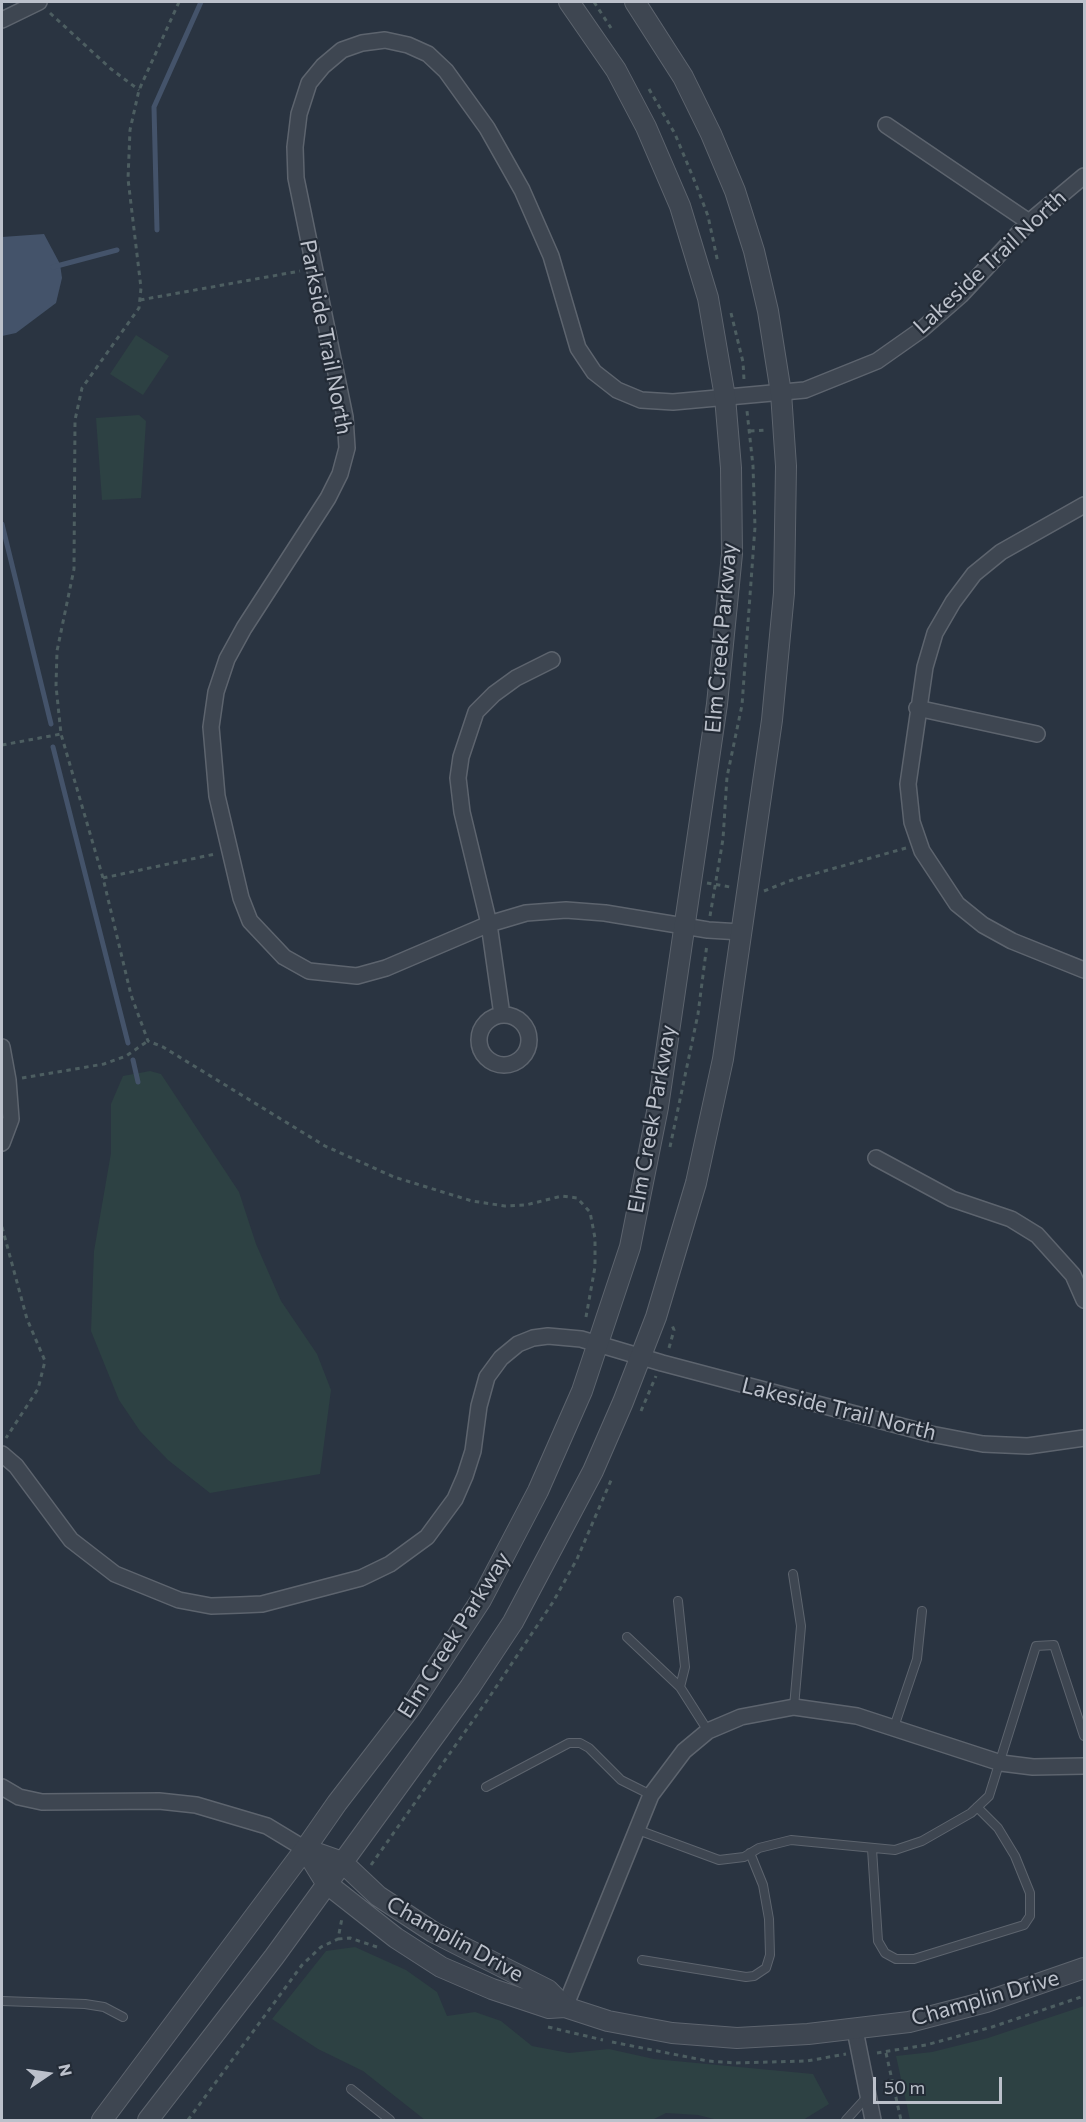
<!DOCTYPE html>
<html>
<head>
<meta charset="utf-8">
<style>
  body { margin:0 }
  #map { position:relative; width:1086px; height:2122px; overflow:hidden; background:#2a3441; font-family:Commissioner,sans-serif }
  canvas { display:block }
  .frame { position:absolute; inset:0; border:3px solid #bcc1cb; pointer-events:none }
  .north { position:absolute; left:18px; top:2044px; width:60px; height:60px; -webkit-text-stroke:4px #232b36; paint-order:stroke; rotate:77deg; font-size:16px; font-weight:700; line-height:24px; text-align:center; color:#bcc1cb }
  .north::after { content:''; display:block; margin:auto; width:21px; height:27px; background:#bcc1cb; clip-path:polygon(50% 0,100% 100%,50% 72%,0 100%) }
  .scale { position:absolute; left:873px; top:2077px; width:129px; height:27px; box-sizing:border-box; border:3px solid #bcc1cb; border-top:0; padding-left:8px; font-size:18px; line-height:21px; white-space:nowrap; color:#bcc1cb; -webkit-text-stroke:4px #232b36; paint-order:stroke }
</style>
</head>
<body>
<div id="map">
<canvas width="1086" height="2122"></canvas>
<div class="frame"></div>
<div class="north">N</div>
<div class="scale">50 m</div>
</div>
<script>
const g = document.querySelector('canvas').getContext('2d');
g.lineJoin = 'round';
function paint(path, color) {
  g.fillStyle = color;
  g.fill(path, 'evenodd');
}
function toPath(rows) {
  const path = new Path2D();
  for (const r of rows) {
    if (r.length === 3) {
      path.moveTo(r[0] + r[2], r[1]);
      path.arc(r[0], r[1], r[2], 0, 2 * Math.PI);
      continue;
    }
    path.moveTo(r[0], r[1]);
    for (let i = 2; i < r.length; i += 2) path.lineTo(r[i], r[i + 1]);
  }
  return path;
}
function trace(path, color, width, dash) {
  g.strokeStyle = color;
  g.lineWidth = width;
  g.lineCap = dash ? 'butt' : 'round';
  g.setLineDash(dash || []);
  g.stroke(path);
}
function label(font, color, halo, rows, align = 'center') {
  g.font = font + ' Commissioner,sans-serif';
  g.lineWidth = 4.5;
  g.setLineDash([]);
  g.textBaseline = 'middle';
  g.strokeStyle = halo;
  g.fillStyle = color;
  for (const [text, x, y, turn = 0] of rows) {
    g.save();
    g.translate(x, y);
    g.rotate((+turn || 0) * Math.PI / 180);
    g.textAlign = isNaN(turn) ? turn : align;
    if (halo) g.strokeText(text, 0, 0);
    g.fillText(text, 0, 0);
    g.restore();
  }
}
paint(toPath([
  [136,335,169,356,143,395,110,374],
  [139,415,146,421,141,498,102,500,96,418],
  [150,1071,161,1074,239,1192,256,1244,281,1301,317,1354,331,1390,320,1474,210,1493,168,1460,140,1431,119,1400,91,1331,94,1251,111,1153,111,1104,123,1076],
  [355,1947,406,1970,437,1992,447,2016,475,2012,501,2021,532,2046,569,2053,609,2049,654,2059,813,2074,829,2104,803,2120,718,2120,698,2115,666,2113,652,2120,425,2120,363,2071,318,2049,272,2019,326,1951],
  [1084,2006,1084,2120,910,2120,896,2056,932,2052,988,2038]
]), '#2d4143');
paint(toPath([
  [44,234,60,264,62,278,56,303,16,333,2,336,2,237]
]), '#44536a');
trace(toPath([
  [157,230,154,107,201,2],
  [53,267,117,250],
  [2,524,51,724],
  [53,747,128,1043],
  [133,1060,138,1082]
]), '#44536a', 5);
const service = toPath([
  [793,1574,801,1626,794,1707],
  [678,1601,685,1667,680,1687],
  [627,1637,680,1687,708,1731],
  [894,1727,917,1659,922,1611],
  [486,1787,569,1743,580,1743,589,1748,621,1780,651,1795],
  [638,1830,719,1860,744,1857,759,1848,791,1840,895,1850,922,1841,971,1813,989,1796,1036,1646,1054,1645,1084,1736],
  [872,1849,878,1941,885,1953,896,1959,914,1959,1024,1925,1030,1916,1030,1893,1015,1856,998,1828,977,1807],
  [642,1960,746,1977,754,1976,766,1968,770,1955,769,1919,763,1885,750,1853],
  [2,2001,85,2004,104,2007,123,2017],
  [351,2089,390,2120],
  [846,2120,867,2097]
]);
const minor = toPath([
  [2,20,39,2],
  [886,125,1029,222],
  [1084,505,1001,552,974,574,953,602,935,633,925,667,908,784,912,822,922,851,957,904,983,925,1012,941,1084,970],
  [917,708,1037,734],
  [741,932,708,930,605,913,566,910,526,913,489,924,386,968,357,976,309,971,284,957,250,921,241,898,217,796,211,727,216,692,227,659,244,628,328,498,340,474,347,448,345,417,296,178,295,147,299,114,309,83,323,66,342,50,362,43,385,40,408,45,428,54,446,71,487,128,522,190,551,256,578,348,594,372,617,390,641,400,673,402,805,390,877,361,921,330,961,295,1029,222,1084,176],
  [502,1015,489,924,462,812,458,778,461,757,476,712,494,694,516,678,552,660],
  [504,1040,25],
  [2,1047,8,1080,11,1119,2,1143],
  [876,1158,952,1199,1011,1219,1037,1235,1073,1275,1084,1300],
  [2,1454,16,1466,71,1540,115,1574,179,1600,211,1606,240,1605,262,1604,361,1578,390,1564,427,1537,455,1499,465,1476,473,1451,479,1406,487,1377,501,1358,518,1344,533,1338,548,1336,581,1339,662,1363,931,1434,983,1444,1028,1446,1084,1438],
  [2,1787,19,1797,42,1802,159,1801,196,1805,267,1826,305,1849],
  [565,2007,651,1795,684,1751,708,1731,741,1717,794,1707,857,1716,1001,1763,1033,1767,1084,1766],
  [855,2030,873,2120]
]);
const tertiary = toPath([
  [305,1849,326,1883,396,1938,441,1967,492,1989,549,2008,565,2007,608,2021,672,2033,737,2038,808,2034,909,2022,986,2002,1084,1968],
  [305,1849,342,1862,378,1896,433,1932,548,1990,565,2007],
  [102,2120,305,1849,337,1803,411,1707,481,1600,538,1491,582,1391,630,1247,658,1107,717,704,732,554,731,468,725,397,708,298,680,206,646,127,616,70,569,2],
  [148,2120,274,1957,470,1687,513,1622,593,1471,623,1402,656,1317,696,1183,723,1059,772,720,784,593,786,466,781,393,768,311,754,251,735,191,711,134,683,77,635,2]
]);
trace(service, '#5d646e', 10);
trace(minor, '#5d646e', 18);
trace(tertiary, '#5d646e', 22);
trace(toPath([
  [179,2,139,90,130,130,128,179,141,288,139,308,82,388,75,420,74,569,57,651,56,686,61,734,103,878,131,995,148,1041,163,1047,325,1146,394,1177,472,1201,505,1206,526,1205,562,1196,577,1198,590,1212,595,1238,595,1267,586,1317],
  [594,2,611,28],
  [50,13,111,69,139,90],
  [649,89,675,134,695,182,708,216,718,263],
  [140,300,300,271],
  [731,313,743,362,744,380],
  [750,431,767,430],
  [2,745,61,734],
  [103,878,215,854],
  [707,883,730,887],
  [764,891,789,881,906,848],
  [710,916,723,839,727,777,742,705,755,527,753,466,747,411],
  [22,1078,104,1064,126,1056,148,1041],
  [670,1147,698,1014,707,944],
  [2,1227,27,1319,45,1361,38,1389,6,1438],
  [669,1348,674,1330,672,1325],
  [641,1411,656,1376],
  [371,1865,486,1702,553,1602,577,1559,612,1478],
  [338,1939,350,1938,377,1947],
  [548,2027,603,2040],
  [612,2042,708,2061,736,2063,807,2061,846,2054],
  [877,2053,926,2045,992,2027,1084,1996],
  [886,2053,901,2120],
  [188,2120,302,1965,321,1947,338,1939,342,1918]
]), '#4d5e61', 3, [4.5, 4.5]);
trace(service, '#3e4651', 8);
trace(minor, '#3e4651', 15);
trace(tertiary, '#3e4651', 20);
label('22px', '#bcc1cb', '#232b36', [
  ["Lakeside Trail North",990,262,-43],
  ["Parkside Trail North",326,337,79],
  ["Elm Creek Parkway",721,638,-85],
  ["Elm Creek Parkway",652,1119,-80],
  ["Lakeside Trail North",839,1409,14],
  ["Elm Creek Parkway",454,1635,-58],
  ["Champlin Drive",455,1939,29],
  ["Champlin Drive",985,1998,-16]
]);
</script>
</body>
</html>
